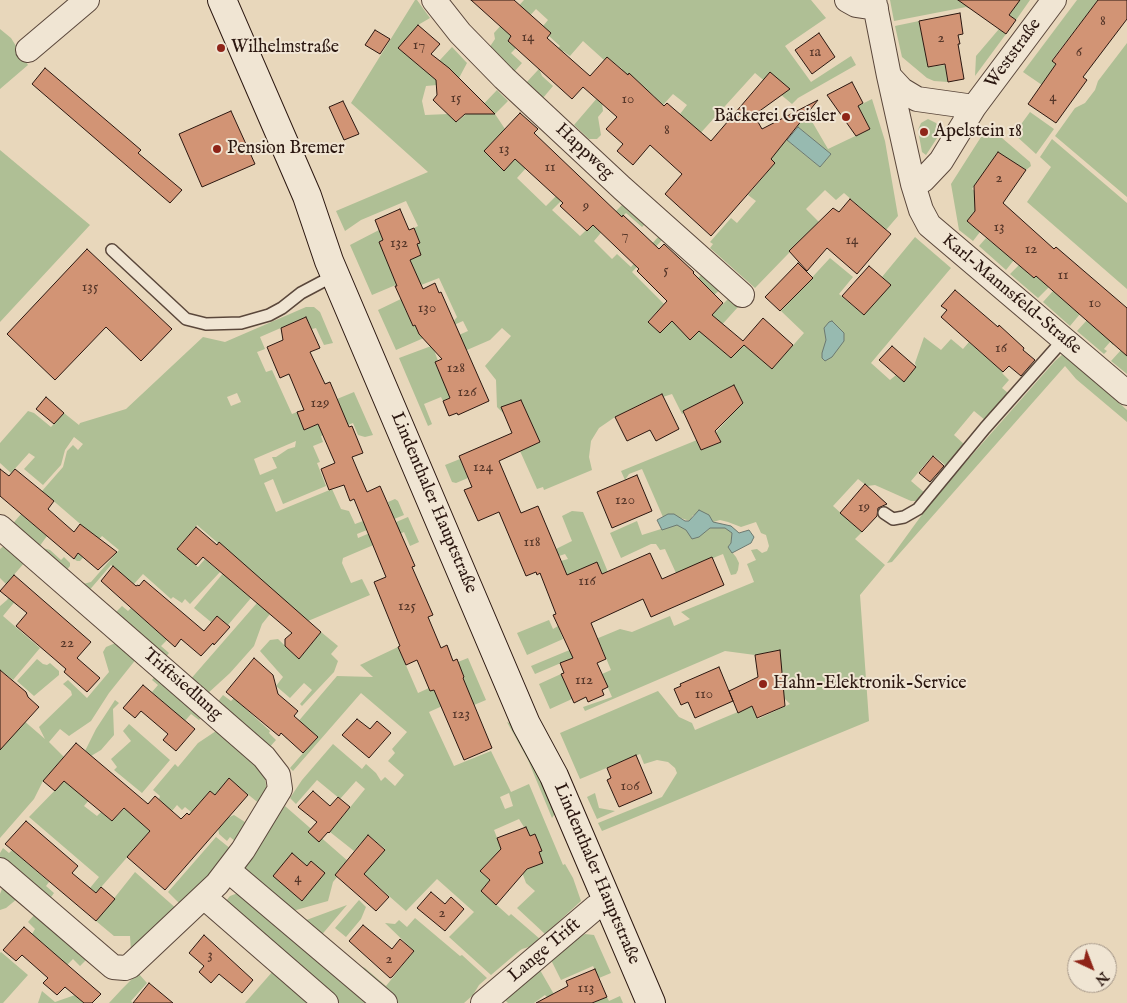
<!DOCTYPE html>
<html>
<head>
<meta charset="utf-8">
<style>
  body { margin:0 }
  #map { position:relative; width:1127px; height:1003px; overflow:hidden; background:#e8d7bb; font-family:"IM FELL English",serif }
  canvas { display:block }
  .north { position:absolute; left:1067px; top:943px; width:50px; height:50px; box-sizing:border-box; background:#f0e5d3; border:1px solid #a19385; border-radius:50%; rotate:137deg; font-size:14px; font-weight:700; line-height:20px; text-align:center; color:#2b1710 }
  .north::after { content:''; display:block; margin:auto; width:18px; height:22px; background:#8f2418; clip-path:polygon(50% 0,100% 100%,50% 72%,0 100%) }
</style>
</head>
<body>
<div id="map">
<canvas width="1127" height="1003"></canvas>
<div class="north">N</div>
</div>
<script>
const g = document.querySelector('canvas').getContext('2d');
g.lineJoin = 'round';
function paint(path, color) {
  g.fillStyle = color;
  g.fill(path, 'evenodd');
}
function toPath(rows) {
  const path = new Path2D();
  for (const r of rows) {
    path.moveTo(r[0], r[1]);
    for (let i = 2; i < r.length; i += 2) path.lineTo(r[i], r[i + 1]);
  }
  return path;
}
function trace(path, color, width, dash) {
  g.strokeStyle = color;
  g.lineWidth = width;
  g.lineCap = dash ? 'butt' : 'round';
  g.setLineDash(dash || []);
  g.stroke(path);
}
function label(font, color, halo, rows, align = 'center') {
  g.font = font + ' "IM FELL English",serif';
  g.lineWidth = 4;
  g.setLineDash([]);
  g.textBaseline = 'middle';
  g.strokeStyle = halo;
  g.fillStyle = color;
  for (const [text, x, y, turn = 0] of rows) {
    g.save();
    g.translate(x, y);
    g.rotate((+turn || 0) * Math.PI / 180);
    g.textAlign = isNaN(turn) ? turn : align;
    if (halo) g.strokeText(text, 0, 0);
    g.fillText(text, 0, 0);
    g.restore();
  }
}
paint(toPath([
  [415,0,417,0,430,18,418,25,398,48,428,73,452,47,467,63,459,78,456,76,437,85,426,86,422,101,425,115,448,114,457,122,466,114,474,114,497,90,508,101,495,114,505,129,484,151,504,170,525,148,544,148,517,178,546,206,557,195,562,200,552,210,580,236,609,208,614,213,623,204,645,224,642,227,626,213,614,225,610,222,594,241,612,259,617,254,631,267,659,236,663,239,632,272,664,304,648,321,660,333,681,311,674,304,702,274,720,290,714,295,691,339,713,317,712,315,728,299,738,307,709,339,731,358,744,345,772,369,804,333,781,311,830,258,853,277,839,294,864,315,890,285,882,277,915,237,951,268,871,363,890,380,896,375,904,381,916,367,915,363,924,337,941,350,951,339,963,349,969,342,1003,372,1002,373,1009,380,1002,388,1008,393,985,420,974,411,954,435,965,445,946,468,944,464,933,455,911,481,925,493,917,501,911,501,875,485,867,486,858,479,833,506,862,532,855,539,885,565,860,595,869,721,602,831,598,823,662,797,677,773,675,768,668,762,657,760,644,764,640,754,580,779,560,733,658,691,679,717,692,723,695,730,752,706,758,719,790,704,779,693,780,650,755,655,725,651,585,711,583,707,612,697,602,674,611,670,601,646,535,674,531,666,620,629,632,632,670,616,674,626,690,619,681,612,754,582,747,564,756,560,751,550,757,549,762,553,767,551,769,546,766,535,761,533,756,522,741,527,728,522,720,520,713,522,693,515,690,521,668,514,663,517,642,469,629,474,625,480,621,471,697,440,701,450,721,442,716,432,743,402,734,385,699,403,700,405,682,414,672,394,663,397,661,394,615,417,599,428,591,441,589,457,592,470,544,490,543,487,537,489,520,451,540,442,521,400,510,404,503,413,497,407,496,380,485,366,511,336,502,328,490,340,460,353,452,338,468,331,463,321,396,350,378,310,403,298,404,307,413,326,453,322,457,317,439,278,421,285,417,276,372,295,350,245,379,230,383,240,379,242,386,259,393,267,421,255,417,245,420,243,414,228,418,226,406,201,361,220,345,231,336,211,428,172,351,103],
  [524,0,811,0,826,18,785,46,811,82,851,56,856,65,798,98,792,104,755,73,677,159,695,128,680,114,687,105,673,94,663,105,657,100,633,120,655,97,629,74,602,103,603,111,598,117,601,135,597,139,589,139,574,125,622,69,607,57,604,60,583,41,570,56,563,51,558,52,540,71,542,76,553,86,543,98,526,83,560,46,549,36,551,33,543,26,548,20,536,9,508,40,516,48,511,53,522,63,514,72,489,48,495,39,494,33],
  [890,0,977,0,970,9,966,7,894,21],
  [1009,0,1030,0,1016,20,1009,15,1016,5],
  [1077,0,1098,0,1052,60,1056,64,1042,85,1023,72],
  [919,21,928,67,945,65,948,82,934,81,927,78,902,57,895,26],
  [0,29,11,38,28,65,0,89],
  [999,29,1006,34,975,76,976,56],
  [1127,43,1127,197,1055,136,1075,108,1085,103,1095,90,1098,81],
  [872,99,885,141,898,216,886,230,844,193,836,200,825,190,806,209,819,222,755,288,710,248,713,244,710,242,731,218,737,223,756,201,748,195,775,163,756,146,787,140,820,167,830,154,797,126,807,113,828,149,870,129,858,106],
  [1030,112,1054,129,1036,154,1014,134],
  [928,119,936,123,940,129,939,135,926,155,922,152,918,130,921,123],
  [988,126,1030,162,1031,166,1026,170,998,152,972,189,979,194,978,207,967,221,980,232,973,241,959,230,951,184],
  [1052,139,1127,203,1127,289,1027,202,1051,167,1040,157],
  [0,150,90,225,0,322],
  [986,238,1014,260,1006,270,979,246],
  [1019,265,1034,278,1036,276,1049,287,1038,298,1010,274],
  [1053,291,1080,314,1070,326,1043,302],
  [306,307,314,307,320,312,333,343,324,345,316,328,312,329,306,317,260,337,265,349,257,352,266,372,272,370,292,414,297,412,304,430,343,414,337,399,354,392,373,435,365,437,358,435,353,423,321,436,323,442,313,446,320,462,317,463,326,486,283,504,273,479,264,483,276,512,332,489,341,509,349,511,355,524,363,521,365,524,392,513,388,502,395,499,398,501,404,515,357,534,358,538,408,517,419,542,410,546,404,532,343,558,342,563,351,583,362,579,370,595,308,621,305,618,268,612,270,614,262,624,254,646,230,673,206,695,189,681,270,588,197,525,177,549,198,567,205,559,220,572,190,604,185,599,182,603,173,597,171,599,143,574,134,584,111,565,87,593,83,584,91,582,119,550,102,536,80,561,77,561,74,559,93,535,42,491,63,467,67,451,73,445,78,450,83,444,74,437,65,450,61,465,43,485,24,469,35,457,29,453,11,473,0,463,0,443,28,411,34,413,51,427,64,413,79,425,80,423,126,409,203,337,225,342],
  [237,393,241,402,231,406,227,397],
  [296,441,295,447,288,449,276,457,272,457,277,468,260,475,254,459],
  [1087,320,1114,343,1113,345,1110,342,1104,349,1107,351,1104,354,1077,331],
  [442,342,434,350,438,361,435,363,451,397,443,401,441,397,424,404,432,424,428,426,399,358],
  [1121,350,1127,354,1127,374,1111,361],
  [1063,354,1127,410,1127,422,1076,379,1065,366,892,562,887,563,934,498,1055,361],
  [460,459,468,478,456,483,452,482,445,465],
  [572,511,583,512,615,589,610,592,597,562,566,576,561,561,568,559,565,554,559,556,556,549,572,541,562,516],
  [21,514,47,536,39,547,50,550,61,560,64,557,70,563,70,566,64,573,10,527],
  [637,521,642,535,677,524,686,530,704,533,710,528,725,528,730,530,732,533,731,543,728,547,736,557,739,563,738,570,736,574,731,575,723,554,676,573,665,549,660,550,656,544,651,544,621,558,610,533],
  [5,545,25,562,6,584,0,578,0,549],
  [225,571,240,585,238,587,251,598,228,625,217,616,211,622,194,608],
  [27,587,3,616,40,648,13,680,0,670,0,606,7,600,13,590],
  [122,606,128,611,131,608,167,640,161,646,169,653,164,659,113,615],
  [549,620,553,629,558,626,563,639,527,655,517,633],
  [321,632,338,646,331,654,338,661,334,672,302,706,300,704,312,690,304,683,290,698,276,686,283,677,260,651,270,640,278,639,299,659],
  [118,642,137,658,109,693,91,721,69,736,60,729,49,742,64,757,43,781,34,799,0,838,0,700,45,739,39,727,72,695,71,691,63,684,68,680,87,698,109,672,103,652,106,647],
  [398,647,418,693,429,688,430,691,464,678,458,662,468,658,486,700,474,705,469,694,429,712,454,766,491,751,511,792,529,784,563,865,565,864,573,878,581,901,545,934,517,908,535,891,526,883,522,872,543,862,539,852,542,851,535,834,530,836,526,827,524,827,519,819,494,830,504,855,490,860,480,871,490,880,481,891,509,916,511,914,540,939,532,946,522,949,518,952,491,975,449,937,474,912,437,879,406,911,364,874,385,849,368,835,354,851,330,832,365,789,356,781,340,799,317,780,296,804,290,798,302,780,333,744,362,769,366,764,376,773,381,781,385,777,395,786,404,775,388,761,395,753,392,749,407,732,361,693,293,771,290,768,317,737,302,723,287,739,285,737,337,676,373,677,360,665],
  [509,793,513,806,505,809,500,797],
  [37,659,43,664,47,665,50,663,59,671,59,675,34,696,17,681],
  [561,674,572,699,550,709,539,684],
  [156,675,203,716,199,720,191,714,185,721,152,692,158,685,152,680],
  [223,695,231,701,234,698,270,731,269,733,276,740,268,749,216,704],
  [115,700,119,703,113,709,114,735,101,750,91,756,85,751,96,729],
  [507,722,516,726,558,809,552,818,528,760],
  [129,724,170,760,142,793,114,770,117,767,111,759,131,741,123,731],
  [219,729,256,761,265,777,267,794,261,805,229,779,215,795,210,791,204,798,201,820,185,807,182,810,177,805,172,811,170,810,159,814,166,806,159,799,160,796,153,790,175,764,178,767,198,743],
  [64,781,100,787,84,806,97,816,101,812,112,821,125,808,150,831,96,893,90,888,99,877,29,817],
  [595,793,599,808,615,811,597,819,587,797],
  [285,806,349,862,333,882,328,901,289,912,242,870],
  [234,815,248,824,236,842,230,837,227,841,219,834,218,827,225,819],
  [216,837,231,849,209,881,182,906,168,892],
  [3,848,9,853,12,850,49,882,46,886,54,893,47,903,0,863,0,853],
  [135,872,178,910,131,951,130,936,114,936,96,921],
  [3,886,17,899,6,908,0,910,0,894],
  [238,893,369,1003,336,1003,225,902,230,896],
  [359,900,366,907,361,919,346,937,335,928],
  [347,905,319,938,301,922],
  [35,914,87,959,80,966,73,959,67,965,32,934,35,929,28,922],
  [415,918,460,956,462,955,487,978,479,985,473,995,464,1003,393,1003,356,964,365,968,386,986,414,951,385,923,395,924,399,920,407,927],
  [585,934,594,935,611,973,599,978,593,966,561,980,551,960,575,940],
  [1,952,28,975,3,1003,0,1003,0,953],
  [540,970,559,1003,552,1003,545,995,534,1003,508,1003,505,1000],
  [273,971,310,1003,245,1003],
  [138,973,147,983,131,1001,133,1003,109,1003,122,989],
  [42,991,55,1002,75,995,84,1003,38,1003],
  [620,996,623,1003,592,1003,607,997,609,1001]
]), '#afbf95');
const water = toPath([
  [798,127,831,154,820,167,787,140,798,127],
  [832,321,844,333,844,341,832,357,825,361,822,358,822,353,826,340,824,328,829,322,832,321],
  [699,510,709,515,713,522,731,526,739,533,749,530,754,537,751,543,732,553,728,547,731,543,732,533,725,528,710,528,699,537,692,539,686,530,677,525,662,530,657,520,668,514,674,514,685,521,689,521,699,510]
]);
paint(water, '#97bab0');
trace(water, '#6c7970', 1);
const building = toPath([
  [471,0,514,0,551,33,547,38,590,76,607,57,628,75,629,73,664,106,667,103,711,141,770,72,790,89,754,115,762,129,818,100,771,159,775,163,711,236,665,194,682,174,650,145,633,165,617,151,623,144,606,129,617,117,583,87,572,99,508,41,511,36,471,0],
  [958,0,1020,0,1009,15,1016,20,1006,34,958,0],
  [1098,0,1127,0,1127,19,1083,77,1087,80,1056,123,1028,104,1056,64,1052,61,1098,0],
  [960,13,963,34,958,35,960,44,958,44,964,79,948,82,945,64,928,67,919,21,960,13],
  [418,25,440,44,431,54,449,68,495,114,465,114,456,122,433,100,437,95,436,80,398,48,418,25],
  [375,30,390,39,380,54,365,45,375,30],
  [819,33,835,57,812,74,795,50,819,33],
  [45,68,141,150,138,153,182,190,170,203,32,84,45,68],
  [852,82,863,103,858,106,870,129,856,136,827,95,852,82],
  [343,101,359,134,344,140,329,107,343,101],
  [231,111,255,164,202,187,179,134,231,111],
  [520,113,538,129,534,133,622,217,623,215,659,249,664,244,694,272,693,273,723,303,712,315,743,341,763,318,793,345,772,369,744,345,731,358,699,331,690,340,672,321,660,333,648,322,667,301,637,271,639,269,593,225,587,231,560,206,563,203,515,159,504,171,484,151,520,113],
  [998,152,1026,170,1003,203,1054,249,1056,247,1127,308,1127,356,1036,276,1034,278,967,221,975,211,974,186,998,152],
  [850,199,891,234,857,274,827,248,807,271,789,251,833,208,839,212,850,199],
  [400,209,409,230,414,228,420,243,417,244,421,255,410,260,423,289,435,283,439,293,441,292,489,401,458,415,457,413,449,416,443,401,450,398,435,362,442,359,419,334,415,325,413,326,395,286,397,286,379,242,383,240,375,220,400,209],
  [87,249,172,329,141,361,106,327,55,380,7,334,87,249],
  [798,263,813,278,780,311,765,297,798,263],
  [869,266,891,285,864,315,842,296,869,266],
  [955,290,998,327,999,325,1024,348,1023,350,1035,360,1021,376,1009,366,1003,372,941,317,947,310,941,306,955,290],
  [306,317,320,348,310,352,325,384,330,382,349,427,352,426,363,453,352,457,360,476,367,492,380,486,415,566,412,567,433,615,428,617,441,648,447,645,453,661,457,659,464,677,463,678,492,748,464,760,434,690,430,691,417,660,406,665,398,647,400,646,374,582,386,577,354,499,350,501,344,485,329,490,321,469,335,463,318,424,304,430,297,412,304,410,289,374,280,378,267,347,283,340,281,328,306,317],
  [892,346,916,367,904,382,879,360,892,346],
  [734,385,743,403,715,431,721,442,701,450,683,411,734,385],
  [662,394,679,429,656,441,650,430,627,441,615,417,662,394],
  [46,397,64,413,54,424,36,409,46,397],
  [521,400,540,442,499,461,521,513,538,506,567,575,597,562,602,574,650,553,662,579,712,557,724,585,651,617,643,599,591,623,606,659,597,663,608,687,602,690,604,695,588,702,586,697,574,703,561,674,564,673,560,663,573,658,553,615,556,614,540,573,537,575,536,572,526,576,499,512,478,521,464,490,472,487,459,456,512,433,501,407,521,400],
  [933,456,944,466,930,482,919,473,933,456],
  [0,469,9,476,15,469,54,501,48,509,74,532,80,524,117,552,98,570,78,553,74,559,0,496,0,469],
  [637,475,652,511,612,528,597,492,637,475],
  [865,484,887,504,878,508,877,516,862,532,840,513,865,484],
  [196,527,217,545,219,542,321,632,299,659,285,646,285,639,292,633,203,557,196,565,177,549,196,527],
  [113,566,136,586,138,585,139,586,144,580,204,631,217,616,230,627,214,645,213,643,201,656,181,639,175,647,101,581,113,566],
  [14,575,91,642,77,658,100,678,87,692,64,672,66,669,16,626,27,613,0,591,14,575],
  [780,650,785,706,757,718,752,706,738,713,729,691,758,677,755,655,780,650],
  [254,658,273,675,278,694,298,711,294,716,318,737,303,753,281,733,279,736,226,692,254,658],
  [719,667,733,701,695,718,688,702,681,705,674,689,681,686,680,684,719,667],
  [0,670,26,692,28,697,39,707,0,750,0,670],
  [143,685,195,729,176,751,163,740,168,734,141,711,135,718,123,708,143,685],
  [357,719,370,729,377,721,391,733,369,758,342,735,357,719],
  [76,743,148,804,155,796,181,819,187,813,189,815,210,791,215,795,229,778,248,795,165,890,127,857,150,831,124,808,112,821,64,781,55,791,43,781,76,743],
  [636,755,652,793,619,807,607,780,611,778,607,768,636,755],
  [313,791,330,806,338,797,350,807,329,833,328,832,319,842,308,832,317,822,298,807,313,791],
  [26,821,78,866,72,873,96,893,101,887,115,899,96,921,5,844,26,821],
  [526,827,530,836,535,834,542,851,539,852,543,863,527,869,496,905,481,891,490,880,480,871,501,849,497,838,526,827],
  [368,835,385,850,364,874,389,897,376,911,335,875,368,835],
  [292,853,307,866,311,861,325,873,302,901,273,876,292,853],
  [431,892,445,904,451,897,464,909,445,931,417,908,431,892],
  [363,925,392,949,400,939,414,951,392,977,390,978,349,941,363,925],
  [24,927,101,994,92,1003,84,1003,65,987,57,995,43,983,48,978,22,955,16,961,3,950,24,927],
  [204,935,253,980,242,993,219,974,211,983,199,972,204,966,189,953,204,935],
  [595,969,607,997,592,1003,536,1003,568,986,566,981,595,969],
  [149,983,173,1003,133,1003,149,983]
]);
paint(building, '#d29475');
trace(building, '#2b1710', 1);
const lane = toPath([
  [112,250,186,319,206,324,241,323,269,315,282,308,301,293,335,275],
  [884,513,893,519,904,517,918,509,985,428,1064,339]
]);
const street = toPath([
  [434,0,460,33,504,78,622,188,742,295],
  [847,0,856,5,876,8],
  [874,0,889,76,913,184,921,210,929,225,1127,393],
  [28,50,87,0],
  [889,76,902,90,917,99,974,107],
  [913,184,923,180,941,161,974,107,1054,0],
  [0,527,264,757,278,775,280,789,243,850,217,884,130,966,125,968,113,967,0,870],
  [228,870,385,1003],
  [204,897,326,1003],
  [483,1003,596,907,608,902]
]);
const secondary = toPath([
  [222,0,307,196,329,261,526,724,554,776,651,1003]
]);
trace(lane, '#5a473b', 14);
trace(street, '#5a473b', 26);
trace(secondary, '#2b1710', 30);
trace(lane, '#f0e5d3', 11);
trace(street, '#f0e5d3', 24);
trace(secondary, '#f0e5d3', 28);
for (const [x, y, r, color] of [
  [221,48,5,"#8f2418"],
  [846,117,5,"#8f2418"],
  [924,132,5,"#8f2418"],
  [217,149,5,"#8f2418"],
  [763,684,5,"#8f2418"]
]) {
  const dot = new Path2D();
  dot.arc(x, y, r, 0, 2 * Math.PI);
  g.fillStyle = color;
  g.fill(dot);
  trace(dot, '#f0e5d3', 2);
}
label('15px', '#553629', null, [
  ["8",1103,22],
  ["14",528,38],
  ["2",941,39],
  ["17",419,46],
  ["1a",815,53],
  ["6",1079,53],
  ["4",1053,98],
  ["15",456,99],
  ["10",628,100],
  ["8",667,131],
  ["13",504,150],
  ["11",550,168],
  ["2",999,179],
  ["9",586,207],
  ["13",999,228],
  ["7",625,236],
  ["14",852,241],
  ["132",399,244],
  ["12",1031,250],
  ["5",666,271],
  ["11",1063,276],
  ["135",90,288],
  ["10",1095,304],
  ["130",427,309],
  ["16",1001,349],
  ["128",456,369],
  ["126",467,393],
  ["129",320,404],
  ["124",483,468],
  ["120",625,501],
  ["19",864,508],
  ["118",532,543],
  ["116",587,582],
  ["125",407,607],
  ["22",67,644],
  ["112",584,681],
  ["110",704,695],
  ["123",461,715],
  ["106",630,787],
  ["4",298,879],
  ["2",442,914],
  ["3",210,956],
  ["2",389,960],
  ["113",586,989]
]);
label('18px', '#2b1710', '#f0e5d3', [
  ["Wilhelmstraße",231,48],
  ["Bäckerei Geisler",836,117,"right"],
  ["Apelstein 18",934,132],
  ["Pension Bremer",227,149],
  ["Hahn-Elektronik-Service",773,684]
], 'left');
label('18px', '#2b1710', '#f0e5d3', [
  ["Weststraße",1014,54,-54],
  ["Happweg",584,152,43],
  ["Karl-Mannsfeld-Straße",1011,295,40],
  ["Lindenthaler Hauptstraße",433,503,67],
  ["Triftsiedlung",182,685,41],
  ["Lindenthaler Hauptstraße",596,874,67],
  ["Lange Trift",545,951,-40]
]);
</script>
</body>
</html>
